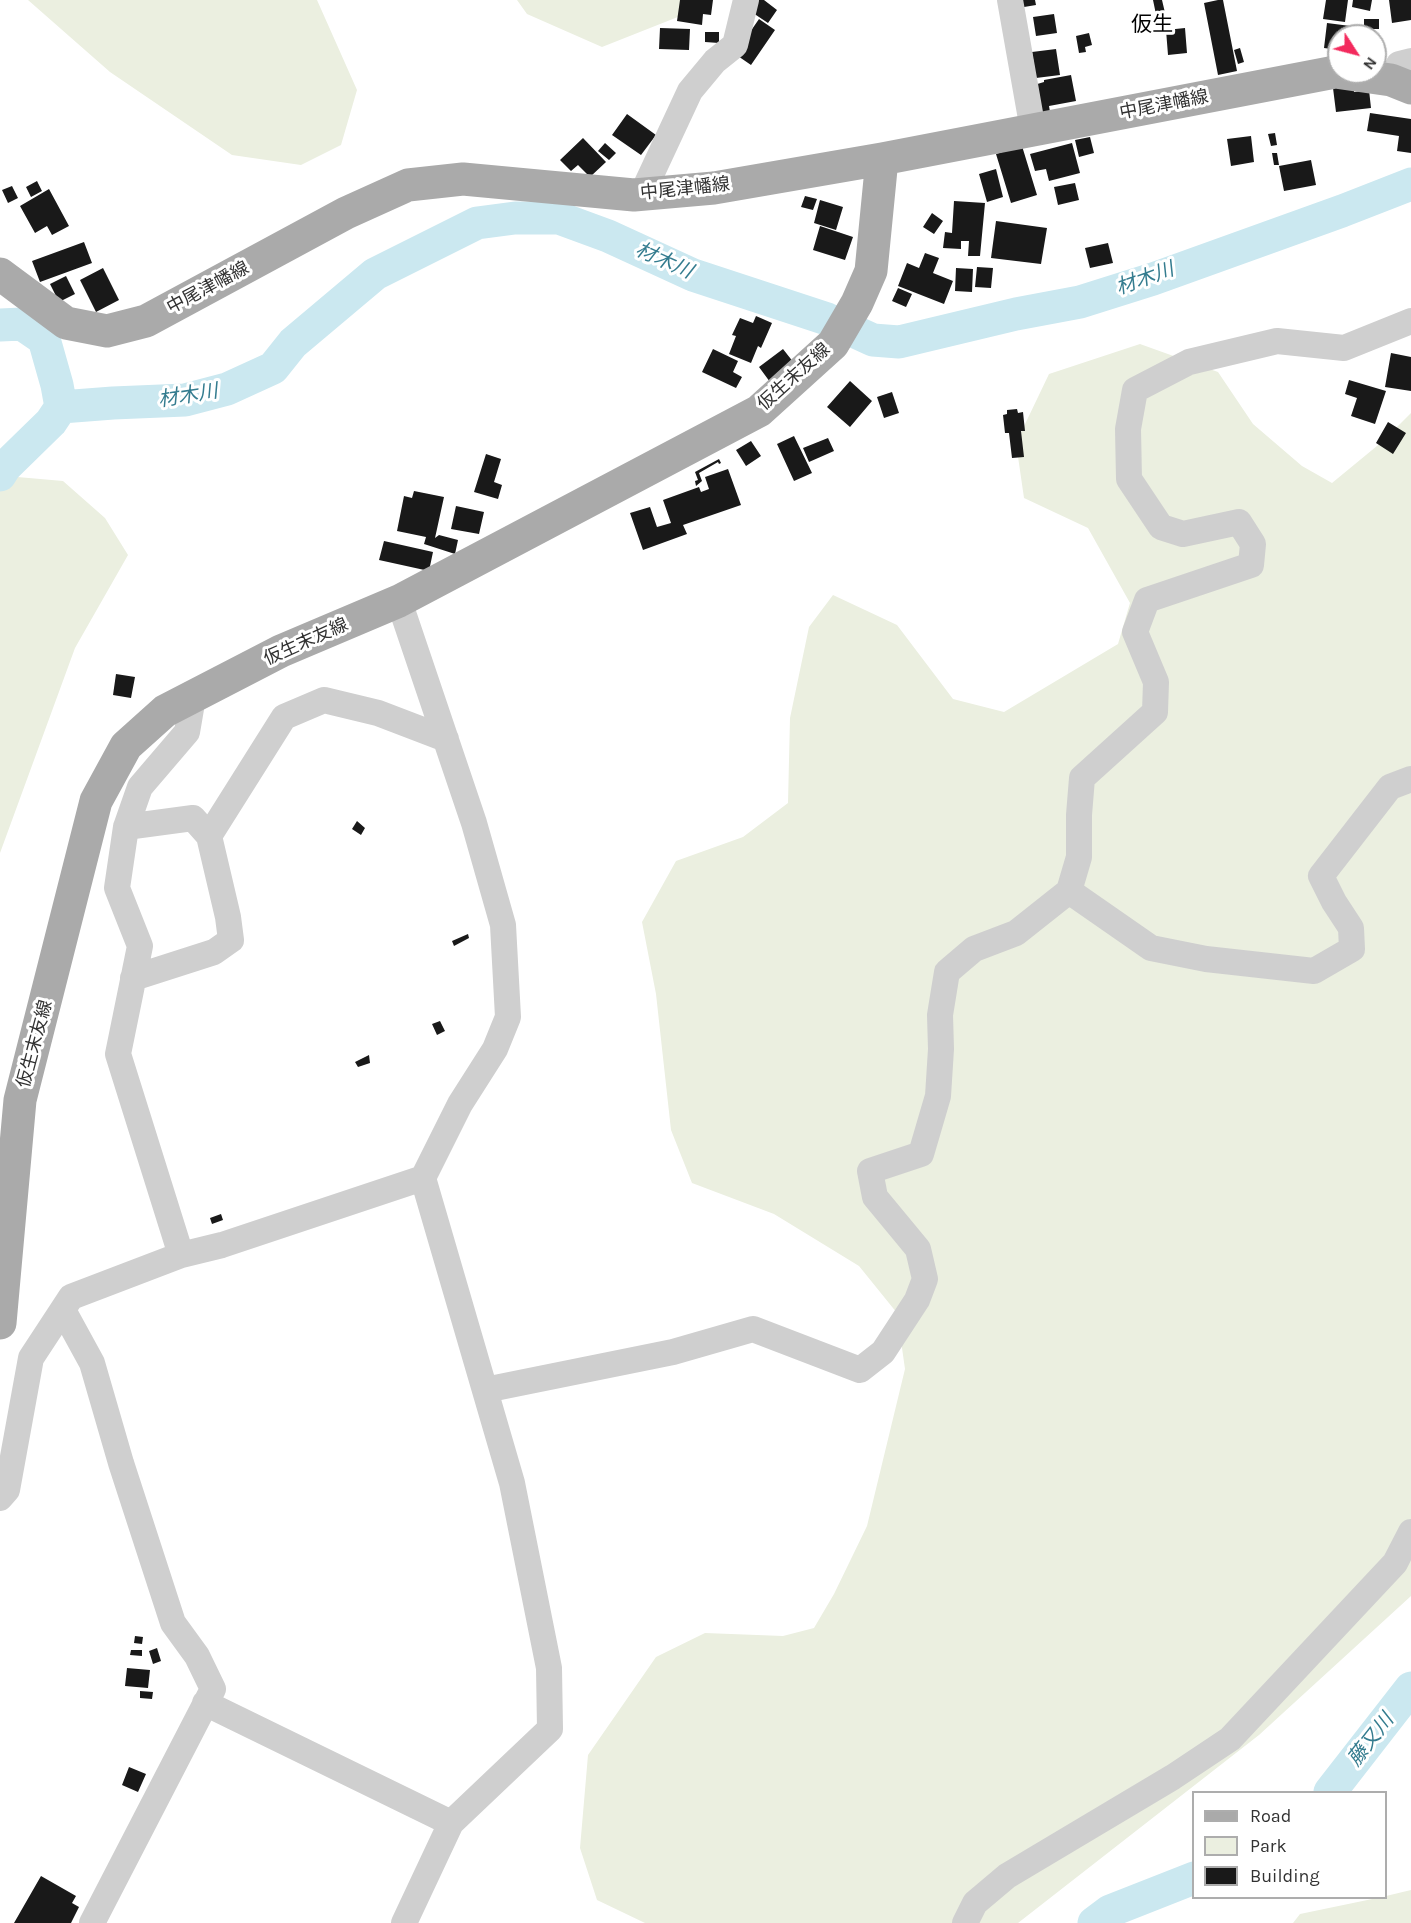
<!DOCTYPE html>
<html>
<head>
<meta charset="utf-8">
<style>
  body { margin:0 }
  #map { position:relative; width:1411px; height:1923px; overflow:hidden; background:#fff; font-family:Karla,sans-serif }
  canvas { display:block }
  .legend { position:absolute; left:1192px; top:1791px; width:195px; height:108px; box-sizing:border-box; background:#fff; border:2px solid #adadad; margin:0; padding:8px 10px; list-style:none; font-size:18px; color:#323232 }
  .legend li { display:flex; align-items:center; gap:12px; height:30px }
  .legend b { width:30px; border:2px solid #adadad }
  .north { position:absolute; left:1327px; top:24px; width:60px; height:60px; box-sizing:border-box; background:#fff; border:2px solid #adadad; border-radius:50%; rotate:126deg; font-size:16px; font-weight:700; line-height:24px; text-align:center; color:#323232 }
  .north::after { content:''; display:block; margin:auto; width:21px; height:27px; background:#f32a5d; clip-path:polygon(50% 0,100% 100%,50% 72%,0 100%) }
</style>
</head>
<body>
<div id="map">
<canvas width="1411" height="1923"></canvas>
<ul class="legend">
<li><b style="height:8px;background:#aaa"></b>Road</li>
<li><b style="height:16px;background:#ebefe0"></b>Park</li>
<li><b style="height:16px;background:#191919"></b>Building</li>
</ul>
<div class="north">N</div>
</div>
<script>
const g = document.querySelector('canvas').getContext('2d');
g.lineJoin = 'round';
function paint(path, color) {
  g.fillStyle = color;
  g.fill(path, 'evenodd');
}
function toPath(rows) {
  const path = new Path2D();
  for (const r of rows) {
    path.moveTo(r[0], r[1]);
    for (let i = 2; i < r.length; i += 2) path.lineTo(r[i], r[i + 1]);
  }
  return path;
}
function trace(path, color, width, dash) {
  g.strokeStyle = color;
  g.lineWidth = width;
  g.lineCap = dash ? 'butt' : 'round';
  g.setLineDash(dash || []);
  g.stroke(path);
}
function label(font, color, halo, rows, align = 'center') {
  g.font = font + ' Karla,"Noto Sans JP",sans-serif';
  g.lineWidth = 6;
  g.setLineDash([]);
  g.textBaseline = 'middle';
  g.strokeStyle = halo;
  g.fillStyle = color;
  for (const [text, x, y, turn = 0] of rows) {
    g.save();
    g.translate(x, y);
    g.rotate((+turn || 0) * Math.PI / 180);
    g.textAlign = isNaN(turn) ? turn : align;
    if (halo) g.strokeText(text, 0, 0);
    g.fillText(text, 0, 0);
    g.restore();
  }
}
paint(toPath([
  [28,0,317,0,357,90,341,145,301,165,232,155,110,72],
  [517,0,705,0,698,9,602,47,527,14],
  [1140,344,1218,372,1253,424,1302,466,1332,483,1383,441,1411,413,1411,1596,1259,1735,1018,1923,645,1923,597,1900,580,1848,588,1755,656,1657,705,1633,783,1636,814,1628,834,1594,867,1526,905,1369,897,1313,859,1266,774,1214,692,1183,671,1130,656,994,642,922,676,861,743,837,788,803,790,718,809,627,833,595,897,625,953,699,1004,712,1118,644,1130,603,1088,528,1024,498,1016,443,1049,374],
  [6,476,63,481,105,518,128,555,75,648,0,853,0,481],
  [1411,1890,1411,1923,1293,1923,1300,1914,1377,1898,1386,1898,1386,1896]
]), '#ebefe0');
trace(toPath([
  [0,325,22,324,44,339,57,385,61,407],
  [61,407,113,403,185,400,227,389,273,368,293,343,375,274,477,223,515,218,559,218,608,236,693,275,827,319,873,340,899,342,1016,314,1080,302,1153,279,1342,211,1411,184],
  [0,475,5,467,51,422,61,407],
  [1330,1792,1411,1688],
  [1094,1923,1110,1911,1194,1878]
]), '#cbe8f0', 33);
paint(toPath([
  [680,0,713,0,711,15,703,14,702,25,677,21],
  [753,0,764,0,777,10,768,23,747,9],
  [1017,0,1035,0,1036,5,1018,8],
  [1153,0,1162,0,1166,17,1170,16,1171,21,1158,24],
  [1218,0,1223,0,1237,71,1218,75,1204,3],
  [1326,0,1348,0,1345,22,1323,19],
  [1353,0,1372,0,1370,11,1352,7],
  [1389,0,1411,0,1411,20,1392,23],
  [1054,14,1057,33,1036,36,1033,17],
  [759,19,775,30,751,65,735,54],
  [1364,19,1379,19,1379,29,1364,29],
  [1327,23,1358,27,1357,36,1339,36,1339,50,1324,48],
  [660,28,690,29,689,50,659,49],
  [1185,28,1187,53,1168,55,1166,30],
  [705,32,719,32,719,43,705,42],
  [1089,33,1092,45,1085,47,1086,52,1079,53,1076,36],
  [1240,48,1244,62,1238,64,1234,50],
  [1056,49,1060,75,1036,78,1032,52],
  [1071,75,1076,101,1049,106,1050,112,1040,115,1034,85,1044,82,1044,80],
  [1354,86,1354,92,1369,90,1371,108,1336,112,1333,88],
  [1370,113,1411,119,1411,153,1397,151,1399,136,1367,131],
  [627,114,656,135,641,155,612,135],
  [1275,133,1277,145,1271,146,1268,134],
  [1251,136,1254,162,1231,166,1227,139],
  [1090,137,1094,153,1079,157,1075,140],
  [583,138,606,162,590,177,578,165,571,171,560,160],
  [605,143,616,153,609,160,598,151],
  [1072,143,1080,173,1049,181,1046,169,1035,171,1030,154],
  [1022,146,1037,195,1011,203,996,154],
  [1272,153,1277,153,1279,165,1274,165],
  [1311,160,1316,185,1284,191,1279,166],
  [996,169,1003,197,987,202,979,174],
  [37,181,42,191,31,197,26,187],
  [1075,183,1079,200,1058,205,1054,187],
  [12,186,18,198,8,203,2,190],
  [49,189,69,226,52,235,47,226,35,233,20,206],
  [805,196,817,199,813,210,801,207],
  [820,200,843,207,836,230,814,223],
  [954,201,985,203,980,256,968,256,969,241,961,241,961,249,943,248,945,232,952,233],
  [932,213,943,221,934,234,923,227],
  [996,221,1047,228,1041,264,991,258],
  [820,226,853,237,845,260,813,250],
  [84,242,92,263,40,282,32,261],
  [1108,243,1113,263,1090,268,1085,248],
  [925,253,939,258,933,273,953,281,944,304,898,286,907,263,919,268],
  [977,267,993,268,991,288,975,287],
  [103,268,119,300,96,312,80,280],
  [956,268,973,269,972,292,955,291],
  [66,276,75,294,59,302,50,284],
  [898,288,912,294,906,307,892,301],
  [756,316,772,323,761,348,758,346,751,363,729,354,736,336,732,335,740,318,753,323],
  [713,349,738,361,733,372,742,377,736,388,702,372],
  [783,349,794,363,770,382,759,367],
  [1391,353,1411,357,1411,391,1385,387],
  [1349,380,1386,391,1375,424,1351,416,1357,398,1345,394],
  [850,381,872,401,850,427,827,407],
  [892,392,899,413,884,418,877,397],
  [1017,409,1018,413,1023,412,1025,431,1021,431,1024,457,1012,458,1009,433,1005,433,1003,415,1007,414,1007,410],
  [1388,422,1406,433,1393,454,1376,443],
  [794,436,812,473,794,481,777,444],
  [828,438,834,451,809,462,803,448],
  [751,441,761,456,746,466,736,450],
  [486,454,501,459,494,482,502,485,498,499,474,492],
  [719,459,721,463,719,464,718,462,699,473,702,481,696,486,695,481,698,480,695,472],
  [728,469,741,505,683,525,687,534,643,550,630,513,650,507,657,527,671,523,663,500,699,487,701,492,709,489,705,477],
  [414,491,444,497,435,538,439,535,458,540,455,554,424,544,426,537,397,531,404,496,412,498],
  [456,506,484,512,479,534,451,529],
  [384,541,433,552,429,571,379,560],
  [116,674,135,677,131,698,113,695],
  [357,821,365,828,361,835,352,829],
  [468,934,469,938,454,946,452,941],
  [440,1021,445,1031,437,1035,432,1024],
  [369,1055,370,1063,358,1067,355,1062],
  [221,1214,223,1220,212,1224,210,1218],
  [135,1636,143,1637,142,1644,134,1643],
  [157,1648,161,1661,153,1664,149,1651],
  [131,1650,142,1650,142,1656,130,1655],
  [127,1668,150,1670,148,1688,125,1686],
  [140,1691,153,1692,152,1699,140,1698],
  [129,1767,146,1774,138,1792,122,1785],
  [41,1876,76,1896,72,1903,79,1907,71,1923,14,1923]
]), '#191919');
trace(toPath([
  [1010,0,1033,130],
  [1391,80,1399,64,1411,61],
  [642,194,690,91,715,61,735,45,746,0],
  [399,601,474,823,503,925,508,1017,495,1049,460,1104,423,1178,512,1483,549,1668,550,1729,451,1823,404,1923],
  [126,827,193,818,209,836,228,917,231,940,214,952,133,978],
  [209,836,284,717,324,700,378,713,446,739],
  [1069,891,1151,948,1206,959,1314,971,1352,949,1351,928,1334,902,1321,876,1390,787,1411,779],
  [181,1255,118,1054,140,946,117,888,126,827,140,787,187,732,193,697],
  [63,1310,92,1363,121,1463,173,1623,197,1656,213,1689,92,1923],
  [485,1390,673,1352,753,1329,860,1370,883,1352,917,1300,925,1279,918,1249,875,1197,870,1171,921,1154,938,1096,941,1049,940,1015,947,972,974,949,1016,933,1069,891,1079,857,1079,815,1082,778,1155,712,1156,682,1135,632,1147,600,1251,565,1253,544,1239,522,1183,534,1161,527,1129,479,1128,429,1135,390,1189,362,1277,341,1344,348,1411,321],
  [0,1498,7,1490,31,1358,71,1297,181,1255,222,1245,423,1178],
  [205,1703,451,1823],
  [965,1923,975,1903,1007,1876,1173,1777,1230,1739,1395,1563,1411,1532]
]), '#cfcfcf', 26);
trace(toPath([
  [0,274,66,323,107,331,146,321,346,213,408,185,463,179,634,195,714,188,882,159,1335,72,1391,80,1411,88],
  [0,1323,20,1100,96,801,126,746,165,711,281,651,399,601,759,411,833,344,857,303,871,271,882,159]
]), '#aaa', 33);
label('18px', '#323232', '#fff', [
  ["中尾津幡線",1164,105,-11],
  ["中尾津幡線",685,189,-6],
  ["中尾津幡線",208,288,-28],
  ["仮生末友線",794,377,-42],
  ["仮生末友線",306,642,-24],
  ["仮生末友線",35,1044,-75]
]);
label('italic 20px', '#347c8f', '#fff', [
  ["材木川",664,261,24],
  ["材木川",1145,279,-20],
  ["材木川",188,396,-9],
  ["藤又川",1371,1740,-52]
]);
label('21px', '#000', '#fff', [
  ["仮生",1152,25]
]);
</script>
</body>
</html>
